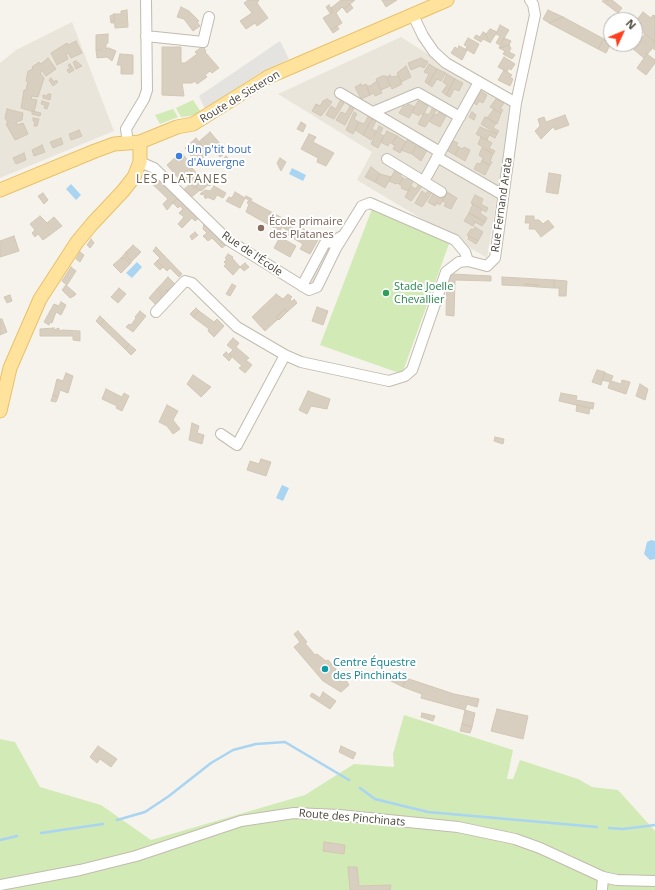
<!DOCTYPE html>
<html>
<head>
<meta charset="utf-8">
<style>
  body { margin:0 }
  #map { position:relative; width:655px; height:890px; overflow:hidden; background:#f6f3ec; font-family:"Open Sans",sans-serif }
  canvas { display:block }
  .north { position:absolute; left:603px; top:12px; width:40px; height:40px; box-sizing:border-box; background:#fff; border:1px solid #b7b4b0; border-radius:50%; rotate:46deg; font-size:11px; font-weight:700; line-height:16px; text-align:center; color:#4b4439 }
  .north::after { content:''; display:block; margin:auto; width:14px; height:18px; background:#fc3f1d; clip-path:polygon(50% 0,100% 100%,50% 72%,0 100%) }
</style>
</head>
<body>
<div id="map">
<canvas width="655" height="890"></canvas>
<div class="north">N</div>
</div>
<script>
const g = document.querySelector('canvas').getContext('2d');
g.lineJoin = 'round';
function paint(path, color) {
  g.fillStyle = color;
  g.fill(path, 'evenodd');
}
function toPath(rows) {
  const path = new Path2D();
  for (const r of rows) {
    path.moveTo(r[0], r[1]);
    for (let i = 2; i < r.length; i += 2) path.lineTo(r[i], r[i + 1]);
  }
  return path;
}
function trace(path, color, width, dash) {
  g.strokeStyle = color;
  g.lineWidth = width;
  g.lineCap = dash ? 'butt' : 'round';
  g.setLineDash(dash || []);
  g.stroke(path);
}
function label(font, color, halo, rows, align = 'center') {
  g.font = font + ' "Open Sans",sans-serif';
  g.lineWidth = 4;
  g.setLineDash([]);
  g.textBaseline = 'middle';
  g.strokeStyle = halo;
  g.fillStyle = color;
  for (const [text, x, y, turn = 0] of rows) {
    g.save();
    g.translate(x, y);
    g.rotate((+turn || 0) * Math.PI / 180);
    g.textAlign = isNaN(turn) ? turn : align;
    if (halo) g.strokeText(text, 0, 0);
    g.fillText(text, 0, 0);
    g.restore();
  }
}
paint(toPath([
  [72,22,114,131,0,178,0,63,16,50],
  [401,37,474,83,512,105,487,258,357,180,372,152,278,94]
]), '#eae5da');
paint(toPath([
  [193,100,201,112,191,116,181,117,176,108],
  [173,109,178,117,160,124,155,115],
  [372,209,450,241,402,374,320,345],
  [404,715,513,750,507,779,513,779,520,760,578,779,592,787,618,790,655,831,655,890,0,890,0,739,15,742,40,787,101,805,151,840,305,795,354,764,394,767,393,754]
]), '#d2eab5');
paint(toPath([
  [280,41,289,59,258,74,205,109,199,96],
  [325,246,336,248,316,289,307,283]
]), '#e5e3e0');
paint(toPath([
  [292,168,306,175,303,181,289,174],
  [71,184,81,195,76,200,66,189],
  [137,262,142,267,132,278,126,273],
  [282,485,289,488,283,501,276,498],
  [651,540,655,541,655,559,650,560,644,554,647,542]
]), '#a9d4f2');
trace(toPath([
  [360,788,375,799,428,812,597,827],
  [117,820,145,812,169,796,211,763,233,750,256,744,285,742,349,780],
  [609,828,623,829,655,825],
  [41,833,103,824],
  [0,840,17,836]
]), '#a9d4f2', 2.5);
const building = toPath([
  [248,0,259,0,257,3,268,18,257,26,255,23,246,29,240,21,252,13,244,3,248,0],
  [341,0,355,0,344,9,342,7,336,13,342,23,331,30,323,18,333,12,331,8,341,0],
  [382,0,397,0,386,7,382,0],
  [612,0,622,8,618,13,602,1,612,0],
  [350,4,353,8,347,13,344,9,350,4],
  [329,5,333,12,330,13,326,7,329,5],
  [181,7,189,11,199,21,197,22,200,26,193,31,184,19,177,17,181,7],
  [127,10,128,27,115,28,114,14,121,14,121,11,127,10],
  [548,10,563,17,549,23,543,19,548,10],
  [643,12,651,18,653,15,655,16,655,42,635,26,635,22,643,12],
  [114,14,114,23,111,23,110,16,114,14],
  [563,17,604,39,598,49,549,23,563,17],
  [500,25,509,30,500,45,496,43,500,36,496,34,500,25],
  [337,26,339,29,333,33,331,30,337,26],
  [490,29,497,32,490,43,485,33,486,34,490,29],
  [483,32,485,33,489,42,483,39,481,42,474,38,476,35,480,37,483,32],
  [108,34,108,43,106,44,106,50,96,50,96,35,108,34],
  [645,34,655,42,655,50,641,39,645,34],
  [635,35,652,49,644,58,627,44,635,44,635,35],
  [468,38,479,44,474,54,466,49,467,46,464,45,468,38],
  [504,38,511,41,509,45,499,48,504,38],
  [604,39,611,43,606,53,598,49,604,39],
  [76,41,82,53,71,58,68,53,66,54,68,59,57,65,51,53,67,43,68,45,76,41],
  [509,45,511,48,509,52,515,55,512,59,503,54,505,51,499,48,509,45],
  [203,46,206,51,205,52,219,68,212,73,210,71,205,75,207,77,197,84,195,81,192,83,182,83,184,96,162,95,162,47,181,47,181,63,185,63,197,54,195,52,203,46],
  [459,46,467,50,462,60,451,53,455,47,458,49,459,46],
  [109,48,116,51,112,61,107,57,97,58,96,50,109,48],
  [120,54,133,55,133,74,121,74,121,65,117,65,120,54],
  [647,54,655,60,655,63,646,75,637,68,647,54],
  [504,57,515,64,511,70,509,68,507,72,498,67,504,57],
  [48,58,56,69,46,76,42,71,40,73,44,78,38,97,32,96,31,99,37,100,34,112,21,108,24,90,26,90,28,81,26,81,28,71,33,69,32,67,39,62,41,64,48,58],
  [421,58,428,62,424,68,420,66,411,70,408,63,421,58],
  [76,61,82,66,76,69,73,62,76,61],
  [70,64,74,70,69,73,67,70,70,68,68,65,70,64],
  [429,64,437,69,428,84,425,82,429,74,424,72,429,64],
  [406,66,411,77,401,82,397,73,406,66],
  [437,69,446,73,441,81,437,79,432,87,428,84,437,69],
  [504,70,512,75,510,77,513,79,510,86,498,80,504,70],
  [447,74,455,79,446,95,442,92,447,85,443,82,447,74],
  [390,75,391,77,398,76,402,84,392,89,387,77,390,75],
  [382,76,386,76,390,86,381,90,376,79,382,76],
  [51,78,54,82,56,80,58,82,53,86,49,80,51,78],
  [455,79,463,83,459,91,454,89,450,97,446,95,455,79],
  [377,81,382,93,375,96,374,93,370,95,367,86,370,86,377,81],
  [361,84,362,86,366,84,370,95,361,99,355,87,361,84],
  [479,90,487,95,483,103,479,101,477,105,472,102,479,90],
  [48,94,51,94,50,100,43,98,43,95,47,96,48,94],
  [327,99,332,102,321,116,312,111,316,104,320,106,323,101,327,99],
  [496,99,504,103,500,109,503,110,501,113,490,107,496,99],
  [42,101,49,103,47,109,44,108,45,105,41,104,42,101],
  [340,101,344,103,334,119,326,115,331,106,336,109,340,101],
  [418,101,428,106,423,115,420,113,419,116,412,112,418,101],
  [408,104,415,107,409,118,399,113,404,105,406,107,408,104],
  [350,106,354,108,345,125,336,120,341,112,346,114,350,106],
  [7,109,23,113,22,120,16,122,17,125,23,123,28,134,15,140,6,124,8,123,5,118,7,109],
  [432,109,436,111,425,127,418,124,424,113,429,115,432,109],
  [494,109,501,113,497,124,487,118,494,109],
  [32,111,41,113,40,116,32,114,32,111],
  [354,112,357,114,354,119,359,122,353,134,346,130,354,112],
  [439,112,446,116,440,127,430,122,434,114,437,115,439,112],
  [472,112,476,115,474,120,469,117,472,112],
  [565,115,569,125,555,130,554,127,552,128,541,139,535,131,540,126,538,119,544,117,546,122,565,115],
  [368,117,372,119,363,135,355,130,359,122,364,124,368,117],
  [485,117,496,123,493,128,499,131,497,134,481,124,485,117],
  [33,118,39,119,37,126,34,126,35,122,33,121,33,118],
  [372,119,376,121,372,129,376,131,371,140,363,135,372,119],
  [301,122,306,125,303,132,297,129,301,122],
  [379,126,383,128,380,134,384,136,378,148,371,144,379,126],
  [480,127,497,134,495,138,489,135,487,140,476,134,480,127],
  [79,130,82,136,71,140,69,134,79,130],
  [387,131,397,136,392,144,390,142,388,146,381,142,387,131],
  [210,132,222,146,219,148,224,154,220,157,216,151,211,148,202,139,210,132],
  [309,134,316,137,313,142,334,153,326,166,317,162,318,158,301,149,309,134],
  [397,136,406,142,400,153,393,149,395,145,392,144,397,136],
  [481,137,492,143,489,148,495,151,493,154,478,144,481,137],
  [61,138,63,144,53,148,50,142,61,138],
  [196,138,207,151,205,159,197,164,185,148,196,138],
  [202,139,211,148,207,151,199,142,202,139],
  [408,139,416,146,412,154,401,150,408,139],
  [451,140,458,143,456,146,459,147,455,155,446,150,451,140],
  [42,145,45,152,34,156,32,150,42,145],
  [416,146,427,150,421,161,412,154,416,146],
  [459,147,462,149,464,147,470,150,465,161,455,155,459,147],
  [482,148,493,154,490,161,492,162,490,165,482,161,483,158,479,155,482,148],
  [181,152,189,162,192,168,179,179,167,165,181,152],
  [24,153,26,160,16,164,13,158,24,153],
  [226,156,234,165,232,167,231,165,228,168,222,160,226,156],
  [280,158,286,162,281,171,277,163,280,158],
  [482,161,490,165,485,175,474,169,477,163,480,164,482,161],
  [371,167,380,174,375,182,365,177,371,167],
  [192,168,208,185,201,191,196,187,199,184,188,175,192,168],
  [395,170,402,173,400,176,403,178,399,184,397,183,396,184,389,181,395,170],
  [153,173,178,197,167,210,163,204,168,199,147,179,153,173],
  [549,173,561,175,558,194,546,192,549,173],
  [380,174,391,177,385,188,375,182,380,174],
  [188,175,199,184,194,188,184,178,188,175],
  [211,175,216,181,212,184,207,178,211,175],
  [408,177,414,180,408,191,401,188,402,186,399,184,403,178,406,180,408,177],
  [207,178,212,184,209,186,204,180,207,178],
  [419,183,423,185,411,201,405,197,411,186,416,189,419,183],
  [190,184,194,188,196,187,200,190,189,199,181,192,190,184],
  [214,186,226,193,223,198,217,195,214,200,207,197,206,199,204,197,205,195,200,194,205,190,210,191,214,186],
  [429,189,433,191,422,207,415,203,422,191,426,194,429,189],
  [435,191,444,197,440,205,437,203,435,206,428,202,435,191],
  [235,192,245,198,240,208,226,201,229,197,232,198,235,192],
  [447,192,457,198,451,209,444,206,446,203,442,201,447,192],
  [43,193,48,200,44,204,38,196,43,193],
  [475,195,483,199,481,204,488,208,486,212,471,203,475,195],
  [246,196,252,199,251,201,286,220,280,231,246,212,249,204,247,203,249,200,245,198,246,196],
  [178,197,199,218,195,221,192,218,182,228,178,224,184,217,179,213,183,209,180,206,178,208,173,203,178,197],
  [473,204,482,209,480,213,487,218,485,222,469,213,473,204],
  [469,213,485,222,482,226,475,222,473,226,464,221,469,213],
  [40,216,47,223,54,217,62,226,43,240,38,234,35,237,32,233,35,230,30,224,40,216],
  [526,216,534,216,534,220,539,220,543,224,548,220,554,227,541,237,535,229,529,229,530,223,525,223,526,216],
  [286,220,290,222,289,226,300,232,302,228,319,238,310,254,300,249,303,244,284,233,286,229,282,227,286,220],
  [204,223,226,245,222,248,212,238,208,241,203,236,207,233,203,229,204,223],
  [475,227,483,232,478,241,467,235,471,229,473,230,475,227],
  [195,232,198,235,192,240,190,236,195,232],
  [14,236,19,251,0,257,0,241,14,236],
  [469,236,478,241,476,244,468,239,469,236],
  [280,237,296,246,290,257,274,248,280,237],
  [91,239,94,243,90,248,87,245,91,239],
  [133,245,141,252,132,261,126,256,128,254,126,252,133,245],
  [156,247,182,274,179,277,170,268,167,271,157,261,160,258,153,251,156,247],
  [80,252,84,255,80,262,76,259,80,252],
  [126,252,128,254,126,256,132,261,130,264,124,258,122,259,121,258,126,252],
  [228,254,233,257,232,258,240,267,233,275,224,266,226,264,224,262,227,259,225,258,228,254],
  [121,258,122,259,124,258,130,264,121,273,113,265,121,258],
  [157,261,163,267,160,270,154,264,157,261],
  [245,263,249,267,244,271,240,267,245,263],
  [71,267,76,271,67,285,62,281,71,267],
  [452,274,491,276,491,281,455,280,454,316,446,315,447,280,452,274],
  [168,277,175,284,168,291,166,290,164,292,159,287,168,277],
  [502,277,554,280,554,288,538,287,538,285,525,284,525,286,502,285,502,277],
  [554,280,567,281,566,296,559,296,559,288,554,288,554,280],
  [232,284,236,286,230,296,226,294,232,284],
  [525,284,538,285,538,287,525,286,525,284],
  [66,285,76,294,74,296,70,298,62,290,66,285],
  [159,287,164,292,166,290,168,291,162,298,160,296,162,294,157,289,159,287],
  [119,288,126,294,118,303,111,297,119,288],
  [157,289,162,294,160,296,162,298,156,305,149,298,157,289],
  [276,294,283,299,288,294,292,297,290,299,292,302,294,299,297,303,287,312,285,309,276,317,278,319,265,331,252,317,276,294],
  [10,295,12,301,7,303,4,297,10,295],
  [61,302,66,305,61,315,56,312,52,323,50,322,49,325,44,322,54,304,59,306,61,302],
  [317,307,328,311,323,325,312,321,317,307],
  [196,308,199,311,193,317,190,314,196,308],
  [285,309,287,312,279,320,276,317,285,309],
  [140,311,146,316,133,332,126,327,129,324,131,325,136,318,135,317,140,311],
  [199,311,214,322,217,319,224,326,214,337,208,331,209,329,193,317,199,311],
  [100,316,104,320,100,325,96,321,100,316],
  [0,319,2,319,7,332,0,335,0,319],
  [104,320,129,344,125,349,100,325,104,320],
  [54,328,54,330,59,328,59,331,63,330,80,331,80,341,73,340,73,336,40,336,40,329,54,328],
  [233,338,239,343,236,347,249,358,246,360,252,365,245,373,239,368,242,366,229,354,233,350,227,345,233,338],
  [129,344,136,350,131,355,125,349,129,344],
  [226,352,232,357,229,361,223,355,226,352],
  [597,370,605,372,601,385,592,382,597,370],
  [66,373,73,376,68,393,60,390,58,397,53,395,57,379,63,381,66,373],
  [605,373,613,376,611,381,621,384,622,380,630,382,626,394,608,388,610,382,602,380,605,373],
  [193,375,211,387,201,397,187,384,193,375],
  [640,384,648,389,645,400,636,396,640,384],
  [106,389,122,397,124,393,129,396,122,411,116,408,117,406,102,399,106,389],
  [308,391,330,399,327,409,311,406,307,414,299,410,308,391],
  [561,393,577,396,576,400,594,403,593,409,559,401,561,393],
  [53,395,58,397,56,402,51,401,53,395],
  [167,405,178,411,173,420,180,429,173,434,167,426,159,422,167,405],
  [577,405,590,408,589,414,576,411,577,405],
  [192,423,199,426,197,433,204,435,202,444,189,440,192,423],
  [495,437,504,439,503,444,494,441,495,437],
  [261,459,271,462,266,476,247,470,250,461,259,464,261,459],
  [298,631,307,642,305,643,315,655,317,654,326,661,328,660,346,680,349,685,341,692,323,681,294,647,300,642,294,634,298,631],
  [389,672,406,678,403,687,387,679,389,672],
  [406,678,454,694,479,699,477,707,467,704,465,710,421,698,422,694,403,687,406,678],
  [323,692,336,701,330,709,310,696,312,693,320,698,323,692],
  [497,709,528,716,523,739,491,731,497,709],
  [465,710,475,713,472,727,462,724,465,710],
  [422,713,435,716,433,721,421,717,422,713],
  [462,724,472,727,470,733,460,731,462,724],
  [98,746,117,759,111,767,100,759,97,763,90,757,98,746],
  [341,746,356,753,353,759,339,752,341,746],
  [324,842,345,845,344,854,323,851,324,842],
  [348,867,357,867,359,886,391,885,390,890,350,890,348,867]
]);
paint(building, '#d8cfc1');
trace(building, '#d3c7b4', 1);
const minor = toPath([
  [146,36,203,42,209,17],
  [340,93,440,152],
  [516,103,535,15,533,4,530,0],
  [373,112,418,93,460,117],
  [128,143,126,129,144,99,147,90,146,0],
  [437,157,503,195],
  [387,159,441,192],
  [140,162,154,168,228,240,309,290,317,287,336,248,362,206,370,203,455,240,465,252,468,261,487,266,495,258,516,103,446,63,434,52,423,36,413,15],
  [424,181,479,82],
  [302,286,325,243,332,242,344,235],
  [156,312,185,281,192,283,237,327,285,355],
  [221,434,237,445,285,355,301,362,389,381,405,376,412,370,446,272,459,262,468,261],
  [0,885,80,870,136,856,241,821,294,813,339,815,458,827,515,839,540,848,603,877,617,880,655,881],
  [602,890,603,877]
]);
const major = toPath([
  [0,190,95,151,114,144,140,142,177,127,193,124,268,77,447,0],
  [0,411,10,368,40,299,77,242,92,224,123,191,134,177,140,162,140,142]
]);
trace(minor, '#c2bbae', 12);
trace(major, '#e6c16a', 15);
trace(minor, '#fff', 10);
trace(major, '#ffe39c', 13);
for (const [x, y, r, color] of [
  [179,156,4,"#3f7fe0"],
  [261,228,4,"#8d6e63"],
  [386,293,4,"#2e9e5b"],
  [325,669,4,"#0f9aa8"]
]) {
  const dot = new Path2D();
  dot.arc(x, y, r, 0, 2 * Math.PI);
  g.fillStyle = color;
  g.fill(dot);
  trace(dot, '#fff', 1.5);
}
label('11px', '#4b4439', '#fff', [
  ["Route de Sisteron",240,97,-31],
  ["Rue Fernand Arata",502,205,-82],
  ["Rue de l'École",252,254,34],
  ["Route des Pinchinats",352,818,5]
]);
label('11px', '#366cbe', '#fff', [
  ["Un p'tit bout",187,150],
  ["d'Auvergne",187,163]
], 'left');
label('11px', '#785e54', '#fff', [
  ["École primaire",269,222],
  ["des Platanes",269,235]
], 'left');
label('11px', '#27864d', '#fff', [
  ["Stade Joelle",394,287],
  ["Chevallier",394,300]
], 'left');
label('11px', '#0d838f', '#fff', [
  ["Centre Équestre",333,663],
  ["des Pinchinats",333,676]
], 'left');
g.letterSpacing = '1px';
label('12px', '#6e6250', '#fff', [
  ["LES PLATANES",182,180]
]);
g.letterSpacing = '0px';
</script>
</body>
</html>
